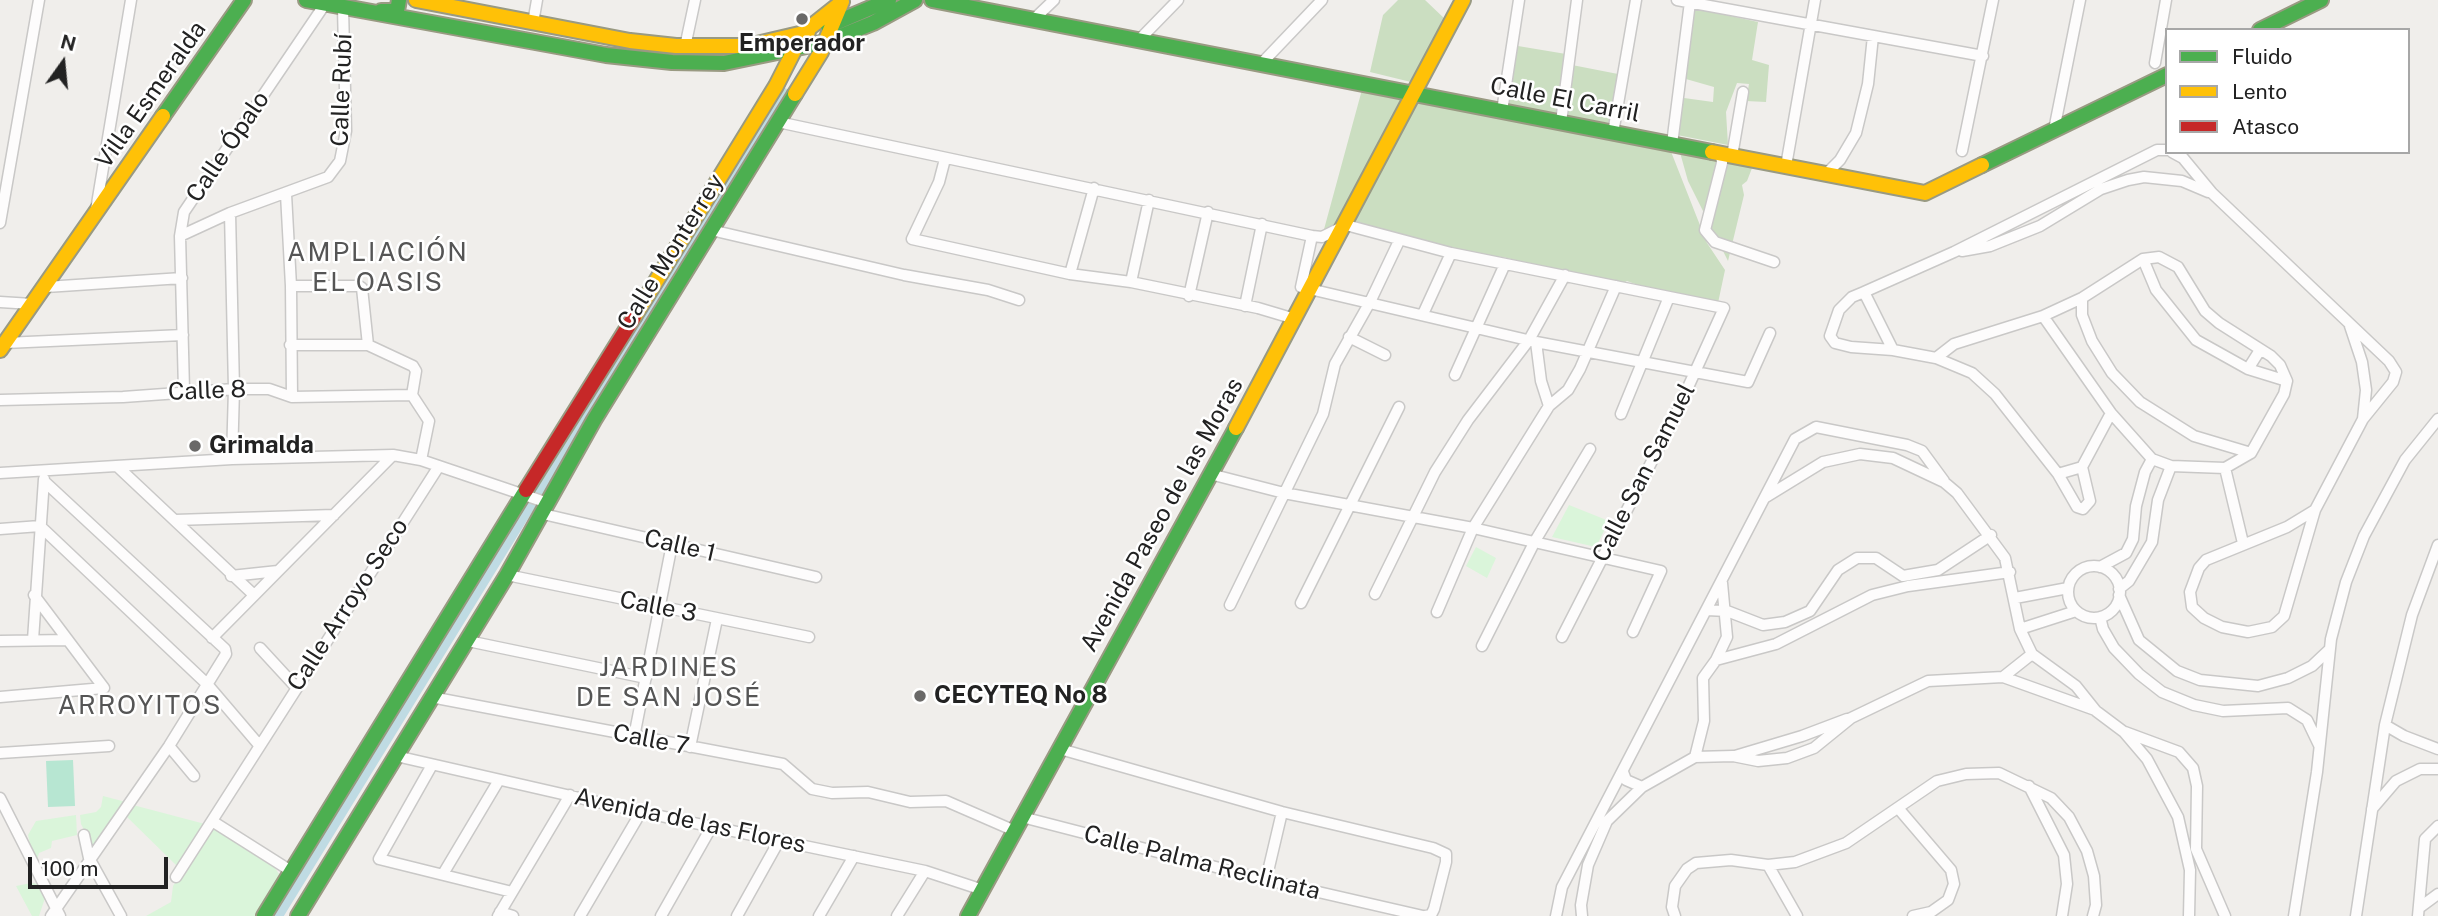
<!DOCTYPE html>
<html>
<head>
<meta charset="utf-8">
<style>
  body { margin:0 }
  #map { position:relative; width:2438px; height:916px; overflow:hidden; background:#f0eeeb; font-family:"Public Sans",sans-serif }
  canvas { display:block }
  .legend { position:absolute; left:2165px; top:28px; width:245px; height:126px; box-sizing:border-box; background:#fff; border:2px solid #a7a7a7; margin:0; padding:9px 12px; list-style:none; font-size:21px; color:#222 }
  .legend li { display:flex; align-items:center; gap:14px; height:35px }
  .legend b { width:35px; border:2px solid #a7a7a7 }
  .north { position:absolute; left:28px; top:28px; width:70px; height:70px; -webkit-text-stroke:5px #fff; paint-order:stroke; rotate:15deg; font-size:19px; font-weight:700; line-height:28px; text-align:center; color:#222 }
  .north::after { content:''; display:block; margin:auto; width:24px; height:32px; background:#222; clip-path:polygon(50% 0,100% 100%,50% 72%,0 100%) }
  .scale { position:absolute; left:28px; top:857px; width:140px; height:32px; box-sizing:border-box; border:4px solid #222; border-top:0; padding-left:9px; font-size:21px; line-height:24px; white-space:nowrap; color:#222; -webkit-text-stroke:5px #fff; paint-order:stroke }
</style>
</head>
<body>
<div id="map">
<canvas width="2438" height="916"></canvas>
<ul class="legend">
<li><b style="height:9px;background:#4caf50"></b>Fluido</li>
<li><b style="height:9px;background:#ffc107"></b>Lento</li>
<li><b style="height:9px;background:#c62828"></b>Atasco</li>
</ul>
<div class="north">N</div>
<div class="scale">100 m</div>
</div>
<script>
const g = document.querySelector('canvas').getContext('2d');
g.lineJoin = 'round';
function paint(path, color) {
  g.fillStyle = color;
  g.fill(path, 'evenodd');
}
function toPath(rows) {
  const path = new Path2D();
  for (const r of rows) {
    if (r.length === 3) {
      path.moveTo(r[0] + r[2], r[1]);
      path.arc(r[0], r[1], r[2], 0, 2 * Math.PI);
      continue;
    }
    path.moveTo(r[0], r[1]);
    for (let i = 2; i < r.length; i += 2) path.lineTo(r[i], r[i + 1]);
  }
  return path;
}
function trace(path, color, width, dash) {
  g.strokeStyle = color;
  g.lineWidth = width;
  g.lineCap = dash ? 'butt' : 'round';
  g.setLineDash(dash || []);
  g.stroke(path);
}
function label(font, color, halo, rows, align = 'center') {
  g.font = font + ' "Public Sans",sans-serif';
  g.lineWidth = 5;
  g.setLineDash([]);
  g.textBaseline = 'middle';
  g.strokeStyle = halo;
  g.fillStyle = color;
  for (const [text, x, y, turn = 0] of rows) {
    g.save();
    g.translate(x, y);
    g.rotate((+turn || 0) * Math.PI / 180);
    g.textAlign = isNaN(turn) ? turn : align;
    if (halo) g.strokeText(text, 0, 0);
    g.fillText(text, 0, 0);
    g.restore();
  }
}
paint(toPath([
  [1398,0,1425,0,1446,20,1411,82,1370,72,1383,15],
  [1694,8,1758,22,1752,60,1769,65,1766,102,1746,101,1749,84,1737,83,1726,112,1728,145,1677,135,1684,98,1713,102,1714,87,1686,79],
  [1518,46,1566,54,1558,114,1505,104],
  [1572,65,1618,74,1610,123,1565,116],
  [1363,86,1408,94,1339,226,1323,233],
  [1415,96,1668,144,1707,243,1725,270,1718,303,1677,294,1668,296,1627,281,1617,286,1503,257,1481,256,1345,226],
  [1679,149,1754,163,1747,181,1742,185,1744,195,1728,261,1688,181]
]), '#cbdec1');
paint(toPath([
  [1569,505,1609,521,1596,547,1552,537],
  [1476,547,1496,558,1487,578,1466,566],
  [103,796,126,802,94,849,81,824,80,815,96,812,101,807],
  [133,805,205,824,178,867,126,816],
  [76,815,77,835,52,841,51,848,39,853,37,860,33,859,28,835,36,821],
  [213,828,275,868,279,874,280,879,258,916,146,916,171,902,173,886],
  [31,883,39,884,45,898,39,916,32,916,16,886]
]), '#daf5da');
paint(toPath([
  [73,760,75,806,48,807,46,761]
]), '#b7e6d2');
trace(toPath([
  [278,916,784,93]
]), '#bfdbe3', 10);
const street = toPath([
  [1677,0,1983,56],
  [1033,20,1054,0],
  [533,23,537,0],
  [1139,40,1178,0],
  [685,47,695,0],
  [2155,63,2166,0],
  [1261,64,1322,0],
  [1502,111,1519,0],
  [778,122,1312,236,1322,237,1346,225,1451,253,1724,308,1675,416,1562,637],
  [1561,122,1577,0],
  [2054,130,2080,0],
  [1613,133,1636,0],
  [1672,144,1690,2],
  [1962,151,1993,0],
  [2172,152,2183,158,2212,193,2389,361,2396,372,2393,382,2363,419,2315,510,2284,616,2272,627,2248,632,2222,627,2204,618,2192,607,2190,592,2199,568,2206,560,2287,527,2315,510],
  [1721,154,1722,163,1705,230,1715,242,1774,262],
  [1732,156,1743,92],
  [945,159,939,182,912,239,1070,274,1131,282,1258,308,1295,319],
  [1786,166,1815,0],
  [1826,174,1840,160,1856,133,1868,84,1873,36],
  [286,194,291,286,292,397],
  [96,210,131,0],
  [230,213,234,389,232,459],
  [0,223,39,0],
  [711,230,904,275,988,290,1019,300],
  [180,236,230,213,328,177,340,161,346,131,343,8],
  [1312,236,1301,287,1536,342,1748,382,1770,333],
  [1962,251,1990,246,2040,226,2101,189,2128,180,2144,177,2182,181,2208,192],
  [2143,259,2156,290,2196,340,2248,369,2287,381],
  [1070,274,1094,188],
  [1131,282,1149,200],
  [291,286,359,286,362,288,368,345],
  [46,287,182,278],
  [1864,292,1852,297,1839,310,1830,336,1835,343,1851,347,1893,350],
  [1189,296,1208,212],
  [2082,298,2082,315,2092,341,2112,373,2140,402,2194,436,2251,453],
  [0,302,32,304],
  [1245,306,1262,224],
  [1423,314,1451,253],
  [2350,326,2362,362,2366,390,2363,419],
  [1349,337,1385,355],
  [1536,342,1541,381,1549,406],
  [5,343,183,335],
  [290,345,368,345,413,366,416,371,412,395,429,421,421,460],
  [1936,358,1954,344,2043,316,2082,298,2143,259,2159,257,2178,267,2205,311,2219,323,2271,356,2280,365,2287,381,2284,394,2251,453,2225,468,2171,466,2152,459,2111,413,2043,316],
  [2248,369,2260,350],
  [1455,375,1505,264],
  [184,390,180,236,184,212,325,4],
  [0,400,123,397,234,389,269,389,292,397,412,395],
  [2111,413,2082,467,2058,474,1995,394,1972,373,1936,358,1893,350,1864,292,1954,252,2157,150,2167,150],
  [1621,414,1669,297],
  [118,467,254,595],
  [2225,468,2243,543],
  [0,473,232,459,393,455,421,460,548,503],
  [1210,474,1284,493,1473,528,1661,571,1633,632],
  [2058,474,2077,507,2083,509,2090,501,2082,467],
  [45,482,225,649,226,654,169,746,51,916],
  [1766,497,1823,462,1860,454,1893,458,1944,482,1957,493,2005,558,2020,629,2032,654,2076,686,2096,711,2124,732,2147,759,2178,817,2190,870,2189,916],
  [543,514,816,577],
  [175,520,334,515],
  [0,529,40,526,207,684,259,745],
  [2094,592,26],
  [2100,567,2126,553,2133,539,2136,506,2145,472,2152,459],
  [507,575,809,637],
  [231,576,278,571],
  [2119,589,2129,581,2152,542,2158,500,2171,466],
  [1375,594,1435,472,1468,420,1529,340,1565,275],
  [34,595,104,688],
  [2119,595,2139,640,2177,671,2200,680,2258,686,2288,678,2312,666,2329,650],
  [2015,598,2068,588],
  [1301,603,1399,407],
  [1230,605,1323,414,1335,364,1370,302,1399,241],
  [1707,610,1727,611,1763,625,1785,622,1810,611,1838,570,1857,558,1876,558,1903,576,1938,570,1991,535],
  [1437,612,1473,528,1549,406,1568,390,1580,369,1616,286],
  [2100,617,2103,629,2114,648,2139,674,2162,692,2194,705,2223,711,2288,708,2307,720,2319,745],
  [2020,629,2076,611],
  [212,638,393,455],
  [33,640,44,479],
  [0,641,68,640],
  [468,641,646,678],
  [1482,646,1535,541,1590,449],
  [260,648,295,686],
  [1716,660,1776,644,1872,595,1908,586,2010,572],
  [2003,677,2032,654],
  [0,697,104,688],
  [431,697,783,764,812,789,832,793,868,792,910,802,946,801,1015,831],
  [2385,725,2404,736,2438,749],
  [2125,732,2179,752,2193,768,2197,786,2196,849,2225,916],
  [634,737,672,544],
  [169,746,194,776],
  [690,747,717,619],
  [1060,749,1282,812,1433,848,1446,854,1446,862,1434,909,1431,915,1425,916],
  [0,753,109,746],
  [396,756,641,812,925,871,983,890],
  [1735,756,1802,736,1847,719],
  [1695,757,1704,721,1703,678,1716,660,1727,637,1722,583],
  [432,765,379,859,512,892],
  [1623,772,1626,780,1642,787],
  [2029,786,2064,855,2067,884,2062,916],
  [0,798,60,916],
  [1898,808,1951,870,1954,884,1948,900,1931,912,1913,916],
  [2372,809,2396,781,2420,769,2438,769],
  [1022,817,1266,880,1423,916],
  [212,821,291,871],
  [84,835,89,858,121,916],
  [1768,865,1797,916],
  [443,874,499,780],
  [176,877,439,466],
  [1266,880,1282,812],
  [2419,908,2438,894],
  [500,912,513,916],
  [498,916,570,795],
  [580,916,641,812],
  [661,916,712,826],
  [737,916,780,839],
  [819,916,854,856],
  [897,916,925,871],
  [1556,916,1562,887,1795,439,1816,427,1907,445,1922,451,1944,481],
  [1582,916,1581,905,1588,865,1607,821,1642,787,1695,757,1733,756,1758,761,1787,758,1814,748,1851,718,1928,681,2003,677,2095,710],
  [1675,916,1672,907,1675,886,1687,869,1696,863,1731,860,1768,865,1795,862,1846,843,1937,781,1966,774,1999,773,2051,798,2069,817,2087,851,2094,876,2096,905,2093,916],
  [2294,916,2317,772,2331,639,2346,582,2364,536,2405,460,2438,419],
  [2356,916,2385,725,2412,615,2438,545],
  [2418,916,2425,839,2438,826]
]);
const fast = toPath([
  [306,0,606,55,672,62,724,63,826,42,873,23,915,0],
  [932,0,1712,152],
  [381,11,397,11,399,0],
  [828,26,889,0],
  [2260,30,2321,0],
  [163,116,244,0],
  [1982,165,2167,75],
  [264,916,526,490],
  [298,916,507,575,594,420,795,94],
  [968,916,1236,428]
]);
const slow = toPath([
  [416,0,630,41,676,46,748,46,808,32],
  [795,94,821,52,841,4],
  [1712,152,1925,193,1982,165],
  [634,317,776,86,803,33,842,2],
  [0,350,163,116],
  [1236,428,1463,0]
]);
const jam = toPath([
  [526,490,634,317]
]);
trace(street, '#c9c8c7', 13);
trace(fast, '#999a82', 18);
trace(slow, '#999a82', 18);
trace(jam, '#999a82', 18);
trace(street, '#fdfcfc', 10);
trace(fast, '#4caf50', 14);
trace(slow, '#ffc107', 14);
trace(jam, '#c62828', 14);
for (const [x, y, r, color] of [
  [802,19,7,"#6a6968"],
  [195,446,7,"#6a6968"],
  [920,696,7,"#6a6968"]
]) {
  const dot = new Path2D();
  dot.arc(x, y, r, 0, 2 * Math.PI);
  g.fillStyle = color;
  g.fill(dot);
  trace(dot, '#fff', 2.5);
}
label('bold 24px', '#222', '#fff', [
  ["Emperador",802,44,"center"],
  ["Grimalda",209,446],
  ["CECYTEQ No 8",934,696]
], 'left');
label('24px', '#222', '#fff', [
  ["Calle Rubí",342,90,-88],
  ["Villa Esmeralda",151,95,-55],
  ["Calle El Carril",1565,100,11],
  ["Calle Ópalo",228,147,-56],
  ["Calle Monterrey",671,252,-58],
  ["Calle 8",207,391,-2],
  ["Calle San Samuel",1644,473,-63],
  ["Avenida Paseo de las Moras",1162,515,-61],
  ["Calle 1",680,546,13],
  ["Calle Arroyo Seco",348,605,-57],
  ["Calle 3",658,607,11],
  ["Calle 7",651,740,11],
  ["Avenida de las Flores",690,821,12],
  ["Calle Palma Reclinata",1202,863,14]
]);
g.letterSpacing = '2px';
label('26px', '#555', '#fff', [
  ["AMPLIACIÓN",378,253],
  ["EL OASIS",378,283],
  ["JARDINES",669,668],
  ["DE SAN JOSÉ",669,698],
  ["ARROYITOS",140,706]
]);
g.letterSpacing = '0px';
</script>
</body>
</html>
